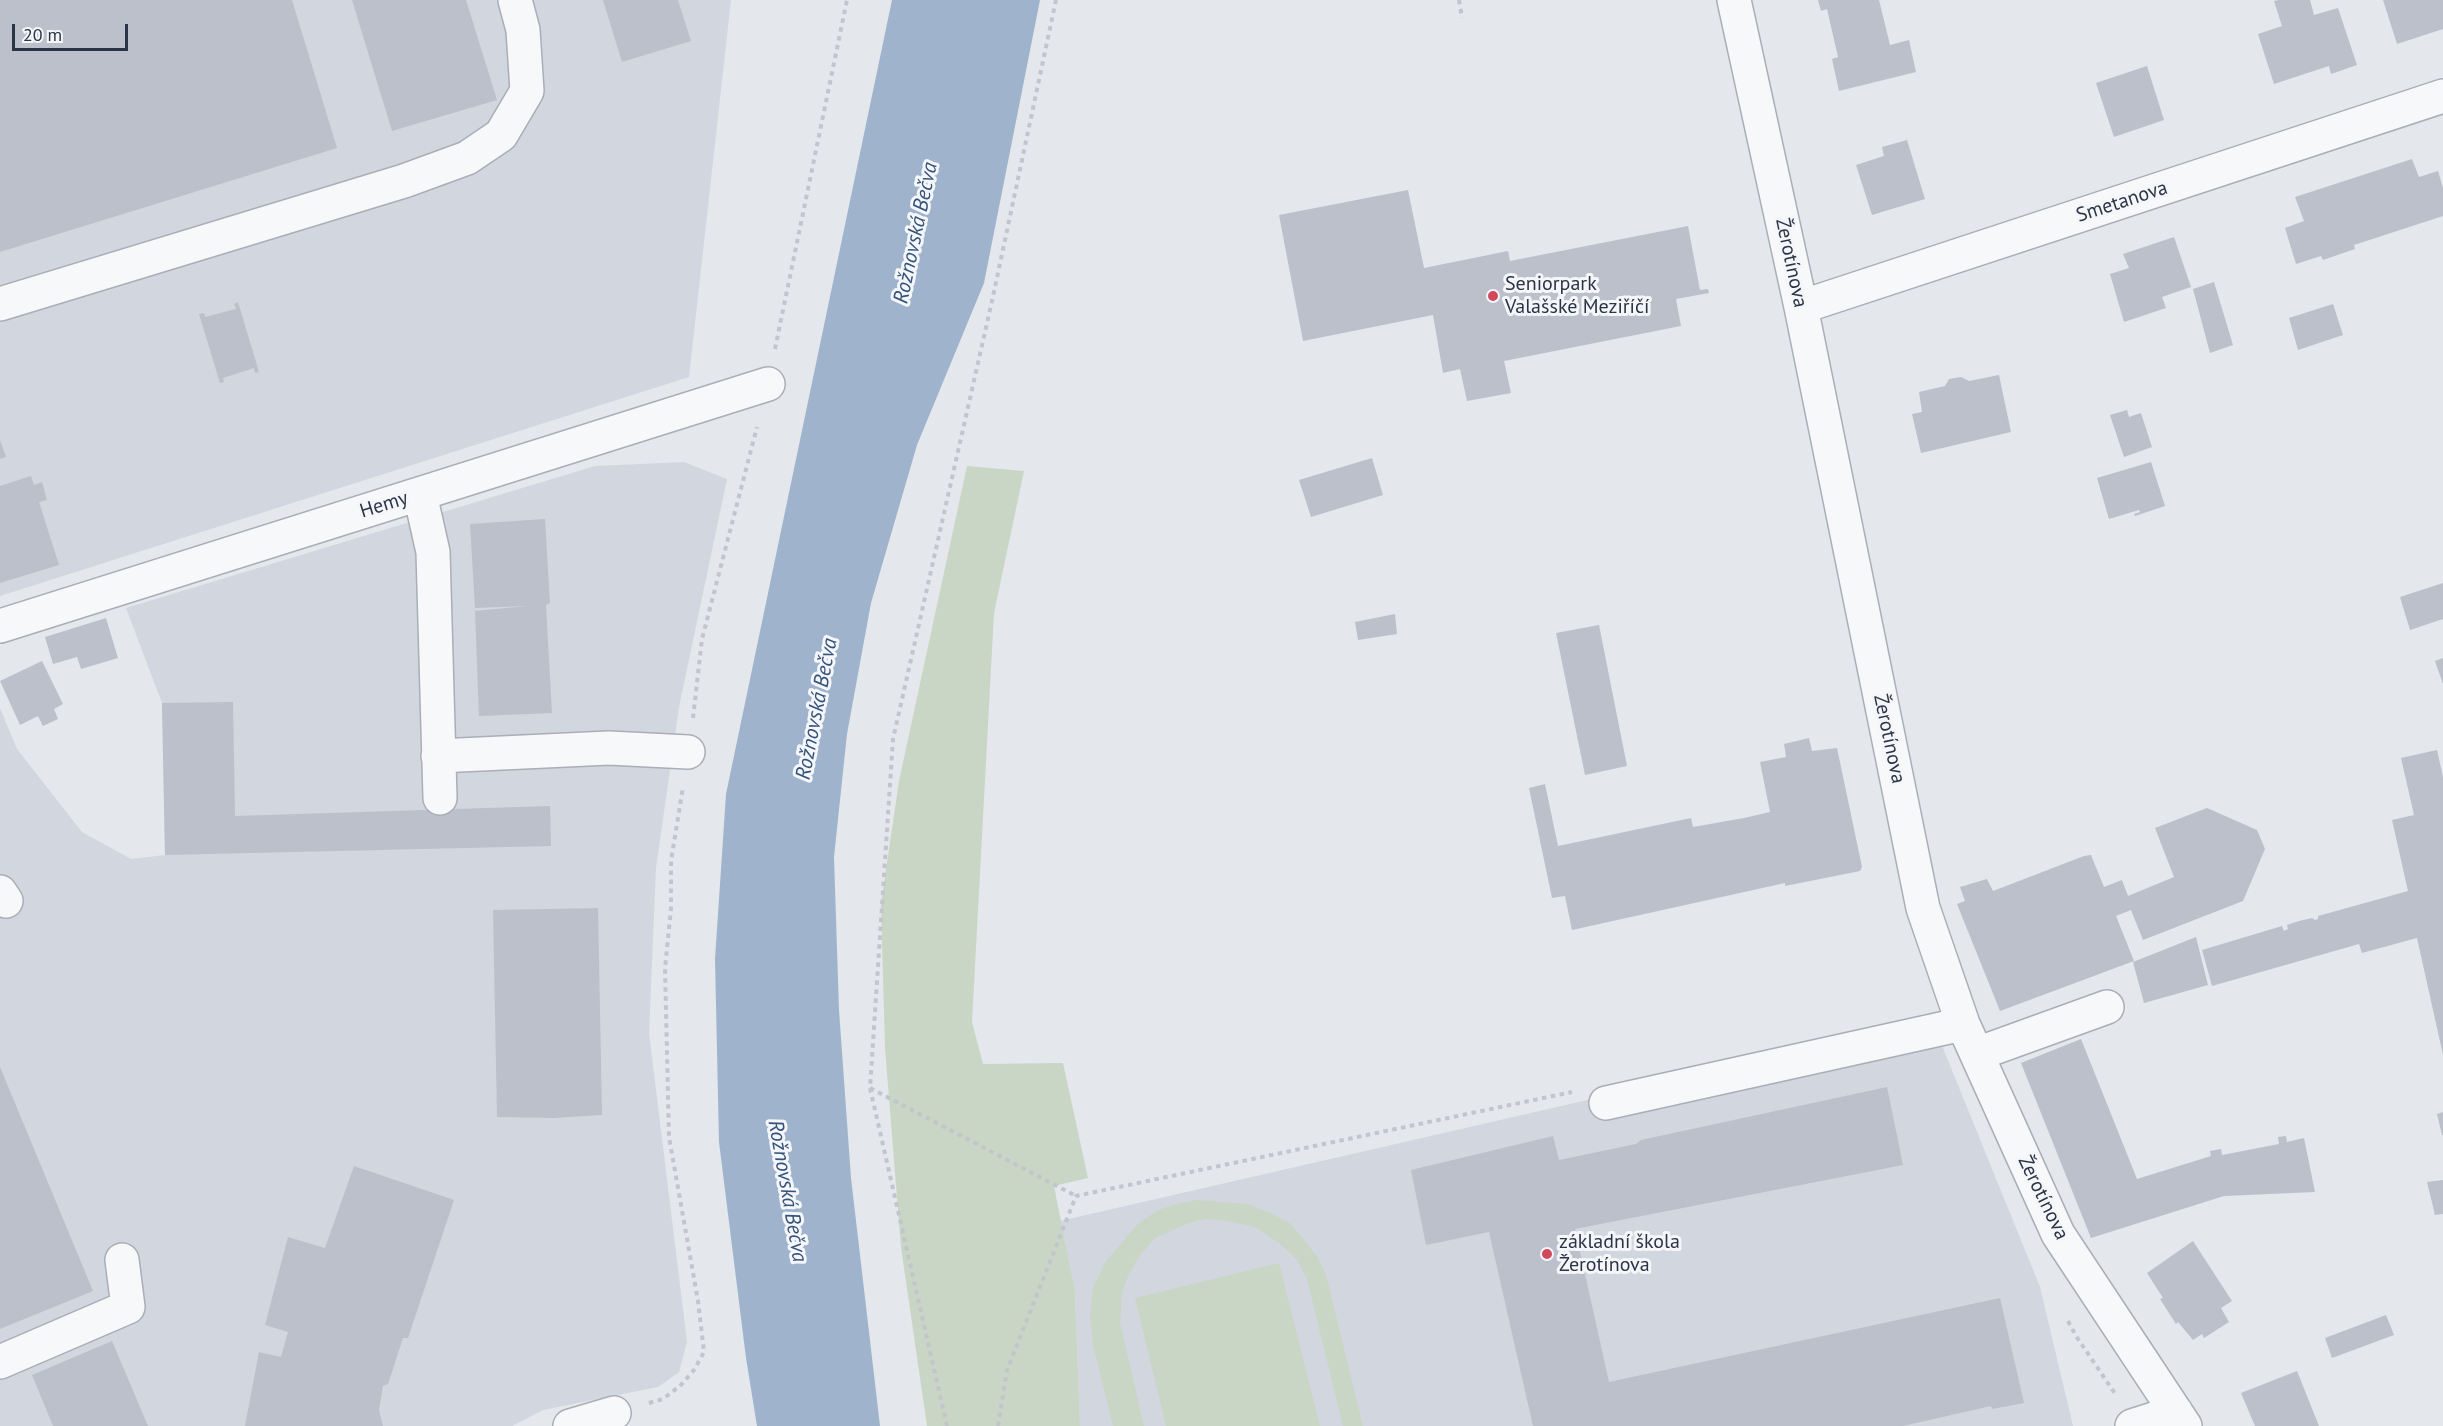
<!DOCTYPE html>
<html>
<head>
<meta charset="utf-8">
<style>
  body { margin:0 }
  #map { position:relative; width:2443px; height:1426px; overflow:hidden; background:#e4e7ec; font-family:"PT Sans",sans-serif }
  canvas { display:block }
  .scale { position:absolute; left:12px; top:24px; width:116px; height:27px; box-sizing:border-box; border:3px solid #2b3445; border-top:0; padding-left:8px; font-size:18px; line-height:21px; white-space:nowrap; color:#2b3445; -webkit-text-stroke:4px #f4f6f9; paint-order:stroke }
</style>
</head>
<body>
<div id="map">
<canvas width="2443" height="1426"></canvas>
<div class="scale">20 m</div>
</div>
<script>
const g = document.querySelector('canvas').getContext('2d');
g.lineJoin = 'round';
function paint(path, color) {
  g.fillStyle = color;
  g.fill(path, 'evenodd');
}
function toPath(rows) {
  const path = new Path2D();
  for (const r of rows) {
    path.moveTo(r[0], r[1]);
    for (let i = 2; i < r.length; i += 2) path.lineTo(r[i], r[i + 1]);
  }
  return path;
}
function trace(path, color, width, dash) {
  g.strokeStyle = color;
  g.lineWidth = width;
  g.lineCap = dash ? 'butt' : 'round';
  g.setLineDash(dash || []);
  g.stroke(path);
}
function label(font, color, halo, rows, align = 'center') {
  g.font = font + ' "PT Sans",sans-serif';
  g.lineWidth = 6;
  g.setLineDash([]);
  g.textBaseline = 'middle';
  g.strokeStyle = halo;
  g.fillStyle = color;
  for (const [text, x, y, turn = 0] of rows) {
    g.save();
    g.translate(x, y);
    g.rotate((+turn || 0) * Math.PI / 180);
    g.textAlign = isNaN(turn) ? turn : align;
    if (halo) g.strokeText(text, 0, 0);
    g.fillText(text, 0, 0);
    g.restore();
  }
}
paint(toPath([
  [0,0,731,0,689,377,0,596],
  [684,462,727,479,679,707,656,868,649,1033,687,1342,679,1372,658,1387,543,1410,512,1426,0,1426,0,708,17,749,82,832,131,859,165,855,162,703,126,608,595,466],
  [1932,1021,2040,1287,2073,1426,1080,1426,1075,1291,1060,1221]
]), '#d2d6de');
paint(toPath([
  [967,466,1024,471,994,613,972,1022,983,1064,1063,1063,1088,1178,1054,1186,1075,1291,1080,1426,927,1426,901,1247,885,1048,881,904,899,781],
  [1197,1200,1248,1204,1270,1213,1291,1224,1317,1256,1326,1275,1363,1426,1343,1426,1307,1279,1297,1260,1279,1243,1253,1226,1220,1220,1205,1219,1189,1223,1155,1238,1141,1254,1129,1274,1122,1292,1120,1323,1144,1426,1113,1426,1093,1345,1090,1316,1093,1288,1106,1261,1138,1224,1158,1210,1180,1203],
  [1279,1263,1320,1426,1166,1426,1135,1298]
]), '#c9d6c5');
paint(toPath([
  [892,0,1040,0,984,283,917,445,871,603,847,734,834,857,839,1010,851,1178,880,1426,757,1426,746,1358,719,1142,715,959,726,794]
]), '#9fb4cc');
paint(toPath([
  [0,0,292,0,337,148,0,252],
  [352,0,466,0,497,100,392,131],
  [603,0,678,0,691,41,622,62],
  [1818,0,1879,0,1890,45,1909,40,1916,72,1839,91,1832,59,1838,57,1827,9,1821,11],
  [2279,0,2310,0,2314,15,2338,8,2357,65,2331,74,2329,66,2274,84,2258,34,2282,26,2274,1],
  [2383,0,2443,0,2443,29,2397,44],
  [2147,66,2164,120,2114,137,2096,83],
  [1907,140,1925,199,1872,215,1856,165,1884,156,1882,147],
  [2412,159,2419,177,2438,171,2443,188,2443,216,2354,245,2355,249,2323,260,2321,256,2296,264,2285,228,2304,221,2295,197],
  [1408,190,1424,268,1508,251,1510,261,1688,226,1700,290,1708,289,1709,293,1676,299,1681,326,1504,361,1511,393,1467,401,1460,369,1443,373,1433,315,1303,341,1279,215],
  [2174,237,2191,287,2162,297,2166,308,2124,322,2110,274,2129,268,2123,254],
  [2214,282,2233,345,2210,353,2193,289],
  [238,302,259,372,255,373,254,368,223,378,224,382,220,383,199,314,204,313,205,317,236,309,234,304],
  [2333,304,2343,335,2298,350,2289,318],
  [1999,375,2011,432,1921,453,1912,414,1922,412,1919,392,1945,386,1949,379,1961,377,1969,381],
  [2127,410,2129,417,2141,413,2152,447,2124,457,2110,415],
  [0,440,6,457,0,459],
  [1372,458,1383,495,1311,517,1299,480],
  [2151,462,2165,506,2135,516,2134,514,2140,512,2139,510,2109,519,2097,478],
  [31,476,34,485,42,482,47,500,39,502,59,565,0,583,0,486],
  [545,519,550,603,546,605,552,713,479,716,475,611,527,606,475,608,470,524],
  [2443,583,2443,619,2410,630,2400,597],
  [1395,614,1397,634,1358,640,1355,622],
  [106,618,118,658,81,669,77,657,53,664,45,637],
  [1599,625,1627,766,1585,775,1556,633],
  [2443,658,2443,684,2435,661],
  [42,661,63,704,54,709,58,719,43,726,38,716,20,725,0,681],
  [233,702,235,816,550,806,551,846,165,855,162,703],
  [1809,738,1812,751,1837,748,1862,867,1860,871,1785,886,1785,883,1572,930,1565,896,1552,898,1529,788,1545,784,1558,846,1691,818,1693,827,1744,818,1770,812,1760,762,1786,757,1784,744],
  [2437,750,2443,777,2443,1055,2417,938,2362,953,2359,944,2212,986,2202,950,2282,926,2284,931,2288,929,2287,925,2299,921,2312,918,2315,920,2318,919,2318,916,2408,891,2392,820,2414,815,2401,758],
  [2207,808,2257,830,2265,849,2243,901,2143,940,2131,910,2116,916,2134,961,2000,1011,1957,904,1965,901,1960,887,1987,879,1993,891,2084,856,2091,855,2104,887,2122,880,2128,896,2174,877,2155,828],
  [598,908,602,1115,554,1118,497,1117,493,910],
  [2196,937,2208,985,2144,1003,2133,962],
  [2081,1039,2137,1179,2211,1156,2210,1151,2221,1149,2222,1155,2279,1144,2278,1137,2286,1136,2287,1142,2304,1138,2315,1192,2224,1196,2091,1238,2021,1063],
  [0,1067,93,1291,0,1329],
  [1887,1087,1903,1165,1575,1229,1609,1382,2000,1298,2024,1403,1992,1409,1991,1406,1903,1426,1533,1426,1489,1232,1426,1245,1411,1170,1553,1136,1559,1160,1636,1144,1641,1140],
  [2443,1112,2443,1135,2442,1135,2437,1114],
  [354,1166,454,1200,408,1338,403,1338,388,1384,383,1386,379,1410,383,1426,245,1426,259,1352,281,1357,288,1332,265,1325,288,1237,325,1248],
  [2443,1180,2443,1214,2435,1215,2427,1182],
  [2193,1241,2232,1301,2221,1308,2229,1322,2204,1338,2202,1334,2193,1340,2178,1322,2176,1324,2160,1299,2163,1298,2147,1273],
  [2386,1315,2394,1335,2332,1358,2325,1338],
  [112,1341,148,1426,53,1426,32,1375],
  [2297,1371,2319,1426,2255,1426,2241,1393]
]), '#bbc0ca');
const minor = toPath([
  [1734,0,1801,307,1923,908,1963,1024,2058,1234,2185,1426],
  [0,304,404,181,467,158,501,135,527,91,523,30,515,0],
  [1801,307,2443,96],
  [420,494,433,552,440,798],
  [0,626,768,384],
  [438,756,609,748,688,752],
  [0,892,6,901],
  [1977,1054,2107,1007],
  [1606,1103,1963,1024],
  [0,1362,128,1307,122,1260],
  [570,1426,614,1413],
  [2132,1426,2176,1412]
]);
trace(minor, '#a9aeb7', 36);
trace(toPath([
  [1459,0,1462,18],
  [775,349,847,0],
  [693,718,702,639,757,427],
  [870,1088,1076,1196],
  [2068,1321,2076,1336,2116,1395],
  [649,1403,663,1399,680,1386,694,1370,704,1352,698,1301,669,1137,665,968,671,909,671,861,683,787],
  [947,1426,870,1088,893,739,992,301,1056,0],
  [998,1426,1007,1370,1076,1196,1572,1092]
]), '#c2c5cb', 4, [4.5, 4.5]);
trace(minor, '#f7f8fa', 33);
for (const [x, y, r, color] of [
  [1493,296,6,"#d1495b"],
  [1547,1254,6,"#d1495b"]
]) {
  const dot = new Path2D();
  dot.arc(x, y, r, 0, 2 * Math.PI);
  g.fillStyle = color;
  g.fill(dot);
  trace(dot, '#f4f6f9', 2);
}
label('20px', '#2b3445', '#f4f6f9', [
  ["Smetanova",2122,202,-18],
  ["Žerotínova",1791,263,78],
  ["Hemy",384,505,-17],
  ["Žerotínova",1889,739,78],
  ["Žerotínova",2043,1198,64]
]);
label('20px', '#2b3445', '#f4f6f9', [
  ["Seniorpark",1505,284],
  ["Valašské Meziříčí",1505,307],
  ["základní škola",1559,1242],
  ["Žerotínova",1559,1265]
], 'left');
label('italic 21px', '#34527a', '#f4f6f9', [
  ["Rožnovská Bečva",916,233,-78],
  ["Rožnovská Bečva",817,709,-79],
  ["Rožnovská Bečva",787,1191,80]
]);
</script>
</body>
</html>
